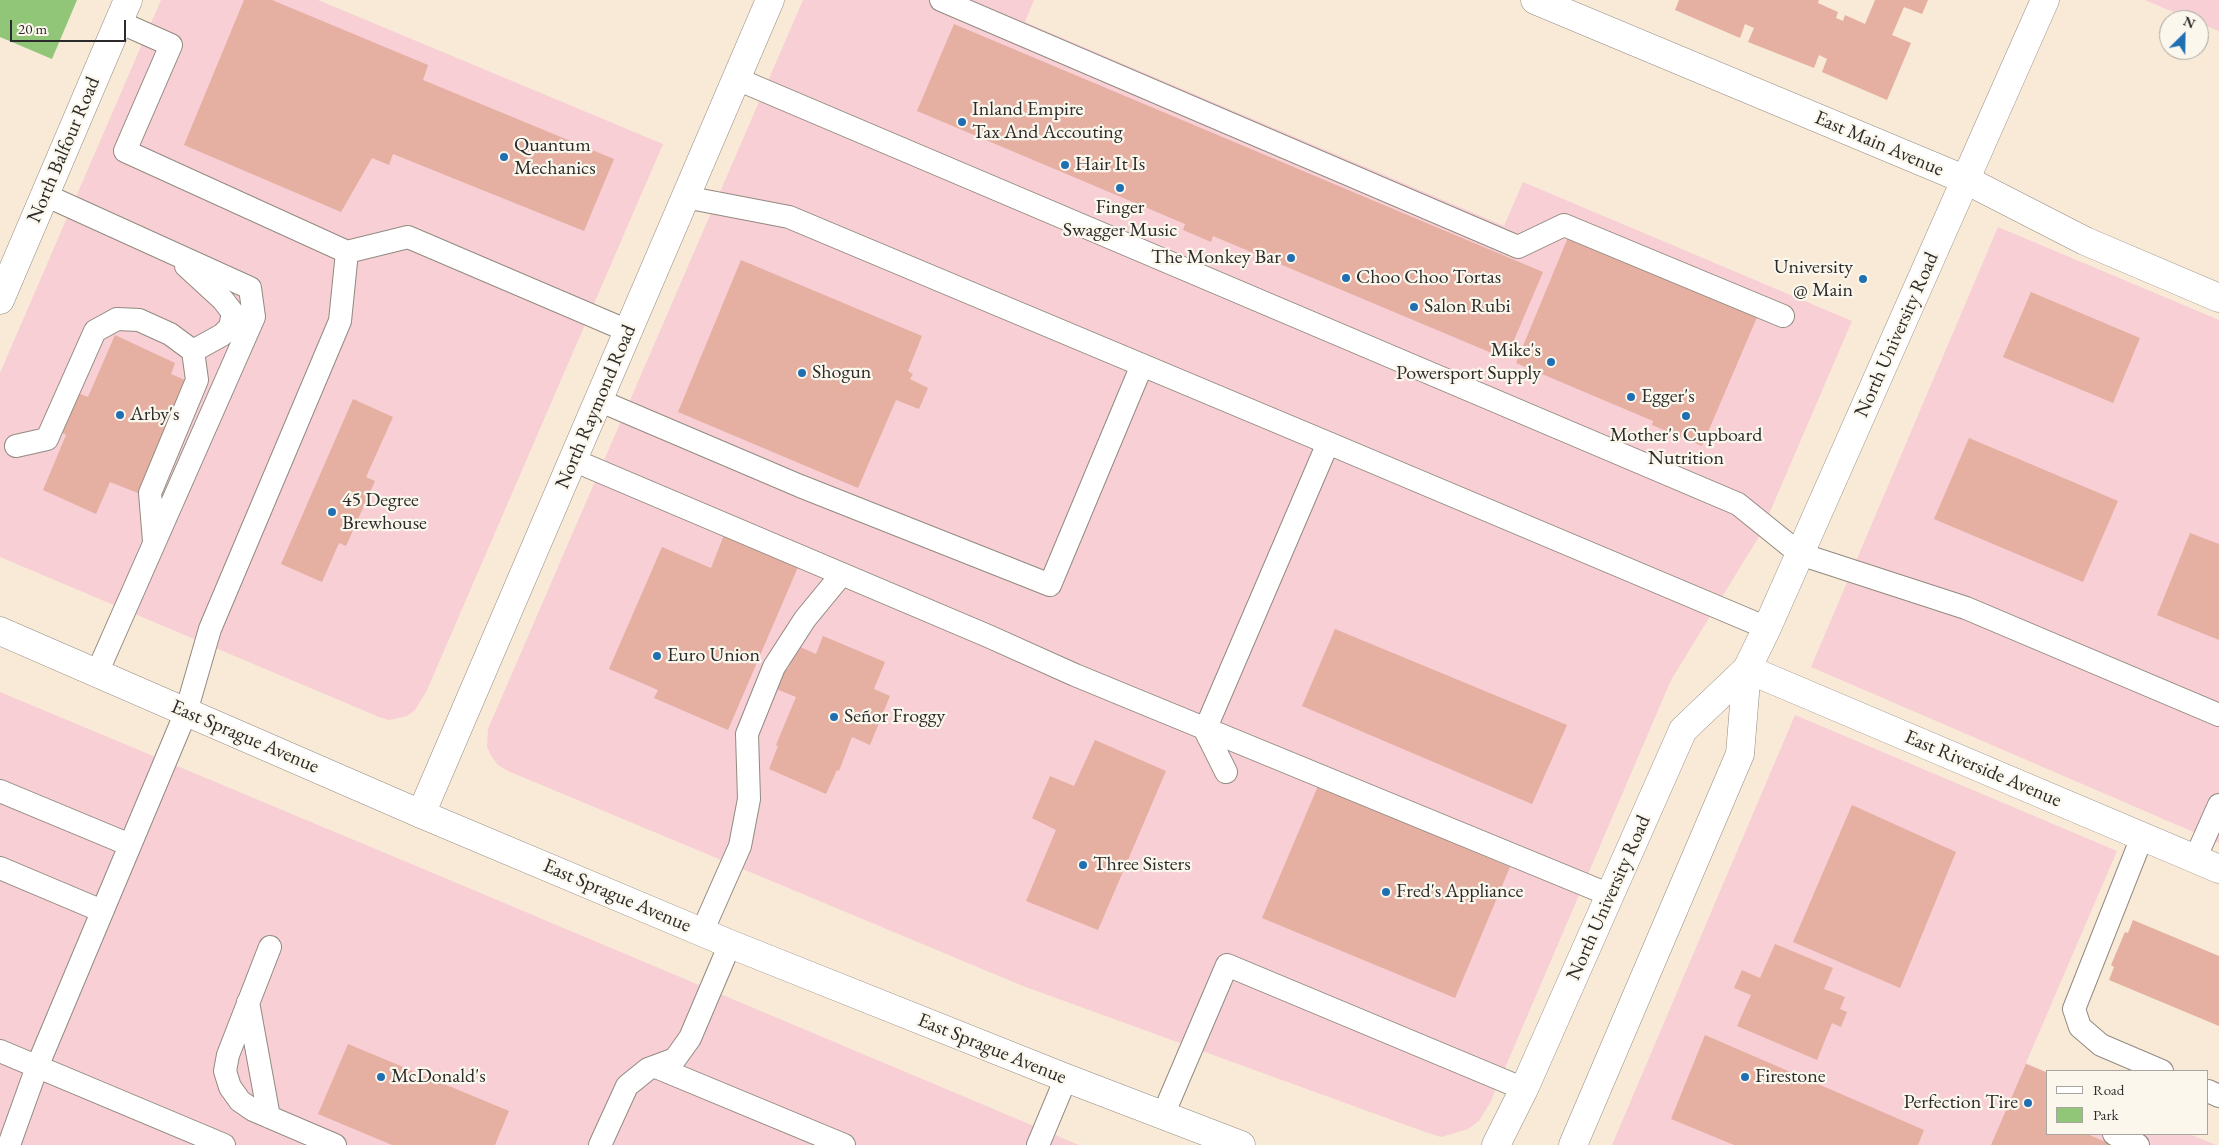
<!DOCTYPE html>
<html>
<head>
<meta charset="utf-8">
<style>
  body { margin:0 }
  #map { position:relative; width:2219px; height:1145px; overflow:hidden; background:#f8ead6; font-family:"EB Garamond",serif }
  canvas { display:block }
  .legend { position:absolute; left:2046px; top:1070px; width:162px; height:65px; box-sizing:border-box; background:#fbf7ec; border:1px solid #a8a59f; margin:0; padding:6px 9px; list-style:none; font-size:15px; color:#2b2b2b }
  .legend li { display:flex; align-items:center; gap:10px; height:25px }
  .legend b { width:25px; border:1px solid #a8a59f }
  .north { position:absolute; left:2159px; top:10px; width:50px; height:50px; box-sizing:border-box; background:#fbf7ec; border:1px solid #a8a59f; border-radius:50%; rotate:23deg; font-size:14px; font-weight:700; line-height:20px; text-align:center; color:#2b2b2b }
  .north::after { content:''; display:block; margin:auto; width:18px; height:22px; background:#1f6fb2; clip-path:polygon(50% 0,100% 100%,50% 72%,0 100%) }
  .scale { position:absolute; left:10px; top:20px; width:116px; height:22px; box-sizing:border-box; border:2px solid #2b2b2b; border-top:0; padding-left:6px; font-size:15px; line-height:18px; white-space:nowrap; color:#2b2b2b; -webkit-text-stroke:4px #fbf7ec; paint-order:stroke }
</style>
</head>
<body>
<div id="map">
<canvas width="2219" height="1145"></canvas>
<ul class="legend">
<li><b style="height:6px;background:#fff"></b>Road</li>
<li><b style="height:14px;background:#91c679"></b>Park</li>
</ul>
<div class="north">N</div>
<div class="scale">20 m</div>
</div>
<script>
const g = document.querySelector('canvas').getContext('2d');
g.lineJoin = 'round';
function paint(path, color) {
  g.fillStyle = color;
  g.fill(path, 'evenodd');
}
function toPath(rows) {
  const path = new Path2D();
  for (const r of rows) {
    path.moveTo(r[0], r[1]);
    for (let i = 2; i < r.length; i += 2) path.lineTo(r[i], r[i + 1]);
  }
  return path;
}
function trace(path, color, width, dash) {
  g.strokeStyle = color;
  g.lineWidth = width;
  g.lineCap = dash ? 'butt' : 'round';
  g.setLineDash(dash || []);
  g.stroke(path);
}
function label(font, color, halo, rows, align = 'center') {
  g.font = font + ' "EB Garamond",serif';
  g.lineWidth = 4.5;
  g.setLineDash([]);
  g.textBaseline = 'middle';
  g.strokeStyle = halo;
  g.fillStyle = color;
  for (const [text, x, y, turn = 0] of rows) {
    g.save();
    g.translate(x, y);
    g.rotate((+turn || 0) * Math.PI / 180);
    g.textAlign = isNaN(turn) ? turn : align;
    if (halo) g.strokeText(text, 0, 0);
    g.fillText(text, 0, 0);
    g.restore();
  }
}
paint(toPath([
  [161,0,318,0,663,144,427,690,415,710,407,716,389,720,379,717,0,557,0,373],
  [803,0,1034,0,1025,22,1504,226,1523,182,1852,321,1760,535,1671,680,1490,1103,1479,1121,1468,1129,1441,1137,1428,1133,1023,986,508,771,498,765,492,757,487,747,488,729],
  [2145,0,2219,0,2219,31,2199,23,2199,20,2192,20],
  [1998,227,2219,320,2219,843,1811,667],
  [0,692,433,873,1079,1145,0,1145],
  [1795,715,2117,851,2026,1063,2048,1073,2048,1134,2189,1134,2216,1145,1612,1145]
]), '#f7cfd5');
paint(toPath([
  [0,0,77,0,52,59,0,37]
]), '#91c679');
paint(toPath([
  [244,0,272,0,428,65,423,80,614,159,584,231,393,154,389,165,372,158,341,212,184,145],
  [1679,0,1819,0,1818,3,1838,12,1836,18,1843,21,1845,15,1865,24,1875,0,1928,0,1922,14,1904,7,1892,35,1911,43,1887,100,1822,72,1827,59,1819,55,1814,68,1748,42,1754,28,1745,24,1740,38,1675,10],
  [954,24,1543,272,1506,359,1213,236,1211,242,1183,230,1185,224,917,111],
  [1569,235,1758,315,1702,446,1652,425,1653,421,1516,363],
  [741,260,922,336,908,371,913,374,910,379,928,388,919,409,896,400,858,488,678,412],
  [2031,292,2140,338,2113,403,2003,357],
  [115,335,175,363,171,374,185,380,138,493,110,482,96,514,43,490,66,435,61,432,78,393,88,397],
  [353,399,393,417,366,477,375,481,346,546,339,543,322,582,281,564],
  [1969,438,2118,501,2083,582,1934,519],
  [2190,533,2219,544,2219,640,2157,615],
  [724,535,798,567,728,730,654,698,658,690,609,669,662,547,711,568],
  [1335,629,1567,725,1532,804,1302,706],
  [823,636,885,662,874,689,890,696,870,745,852,737,839,771,837,770,826,794,769,769,778,746,776,745,796,697,774,688,784,667,788,669,798,646,816,654],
  [1095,740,1166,771,1098,930,1026,901,1056,830,1032,818,1050,776,1074,786],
  [1318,786,1510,867,1455,998,1262,918],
  [1852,805,1956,852,1900,988,1793,942],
  [2133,920,2219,956,2219,1026,2109,980,2114,967,2111,965,2125,932,2128,933],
  [1775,944,1833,968,1824,989,1845,997,1840,1009,1847,1012,1841,1027,1832,1023,1817,1060,1737,1026,1751,995,1734,988,1742,970,1760,978],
  [1705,1035,1924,1130,1918,1145,1734,1145,1671,1119],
  [348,1044,509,1111,495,1145,392,1145,318,1114],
  [2026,1064,2048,1073,2048,1134,2087,1134,2113,1145,1991,1145]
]), '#e5afa2');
const service = toPath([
  [941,0,1518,247,1564,225,1783,316],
  [119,22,171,45,125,151,347,252,408,237,628,331],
  [737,79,1738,504,1800,554,1966,608,2219,715],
  [45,195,250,288,254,317,97,673],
  [685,197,789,217,1328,443],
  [186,266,223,300,233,313,230,327,222,335,193,351],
  [598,400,800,486,1050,585,1142,365],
  [16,446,47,439,95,331,117,319,139,320,170,334,193,351,197,380,150,493,154,541],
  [573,460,988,636,1075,675,1610,895],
  [1226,772,1205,730,1328,443,1767,628],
  [0,791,130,845],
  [2142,837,2074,1009,2080,1027,2101,1045,2162,1071],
  [2195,859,2219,805],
  [0,868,102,911],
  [702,932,740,846,749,799,747,734,774,667,805,619,842,574],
  [270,947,228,1055,225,1071,230,1087,240,1101,253,1110,335,1145],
  [248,1002,269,1117],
  [0,1051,224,1145],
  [656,1067,844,1145],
  [2208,1091,2219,1096],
  [1163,1115,1227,965,1524,1089],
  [2114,1134,2138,1145],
  [9,1145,37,1067,186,712,210,629,340,321,347,252],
  [600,1145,627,1086,648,1069,675,1059,690,1038,730,944],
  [1038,1145,1066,1078]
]);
const minor = toPath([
  [1535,0,1966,180,2085,241,2219,298],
  [0,300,128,0],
  [1747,669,2219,869],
  [421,814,770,0]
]);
const secondary = toPath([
  [1496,1145,1524,1089,1683,730,1747,669,1767,628,2045,0],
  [1573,1145,1740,754,1747,669]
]);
const primary = toPath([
  [0,631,421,814,730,944,1066,1078,1241,1145]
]);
trace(service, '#928a80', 24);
trace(minor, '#928a80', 29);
trace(secondary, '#928a80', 29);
trace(primary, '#928a80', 29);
trace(service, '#fff', 22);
trace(minor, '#fff', 28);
trace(secondary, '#fff', 28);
trace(primary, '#fff', 28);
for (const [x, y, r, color] of [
  [962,122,5,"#1f6fb2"],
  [504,157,5,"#1f6fb2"],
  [1065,165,5,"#1f6fb2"],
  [1120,188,5,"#1f6fb2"],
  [1291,258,5,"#1f6fb2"],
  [1346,278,5,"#1f6fb2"],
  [1863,279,5,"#1f6fb2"],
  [1414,307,5,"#1f6fb2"],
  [1551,362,5,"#1f6fb2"],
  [802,373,5,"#1f6fb2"],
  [1631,397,5,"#1f6fb2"],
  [120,415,5,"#1f6fb2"],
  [1686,416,5,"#1f6fb2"],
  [332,512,5,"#1f6fb2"],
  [657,656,5,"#1f6fb2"],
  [834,717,5,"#1f6fb2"],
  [1083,865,5,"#1f6fb2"],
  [1386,892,5,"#1f6fb2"],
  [381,1077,5,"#1f6fb2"],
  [1745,1077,5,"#1f6fb2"],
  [2028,1103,5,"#1f6fb2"]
]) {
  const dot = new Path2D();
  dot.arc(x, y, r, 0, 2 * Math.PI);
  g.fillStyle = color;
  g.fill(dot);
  trace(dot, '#fbf7ec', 2);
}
label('20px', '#2b2b2b', '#fbf7ec', [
  ["Inland Empire",972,110],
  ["Tax And Accouting",972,133],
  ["Quantum",514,146],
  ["Mechanics",514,169],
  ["Hair It Is",1075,165],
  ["Finger",1120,208,"center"],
  ["Swagger Music",1120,231,"center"],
  ["The Monkey Bar",1281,258,"right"],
  ["University",1853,268,"right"],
  ["@ Main",1853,291,"right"],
  ["Choo Choo Tortas",1356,278],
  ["Salon Rubi",1424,307],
  ["Mike's",1541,351,"right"],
  ["Powersport Supply",1541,374,"right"],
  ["Shogun",812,373],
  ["Egger's",1641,397],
  ["Arby's",130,415],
  ["Mother's Cupboard",1686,436,"center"],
  ["Nutrition",1686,459,"center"],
  ["45 Degree",342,501],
  ["Brewhouse",342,524],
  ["Euro Union",667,656],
  ["Señor Froggy",844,717],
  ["Three Sisters",1093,865],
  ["Fred's Appliance",1396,892],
  ["McDonald's",391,1077],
  ["Firestone",1755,1077],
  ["Perfection Tire",2018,1103,"right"]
], 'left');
label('20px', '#2b2b2b', '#fbf7ec', [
  ["East Main Avenue",1879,144,23],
  ["North Balfour Road",64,150,-67],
  ["North University Road",1897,335,-66],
  ["North Raymond Road",596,407,-67],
  ["East Sprague Avenue",245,737,23],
  ["East Riverside Avenue",1983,769,23],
  ["East Sprague Avenue",617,896,23],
  ["North University Road",1609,898,-66],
  ["East Sprague Avenue",992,1049,22]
]);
</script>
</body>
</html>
